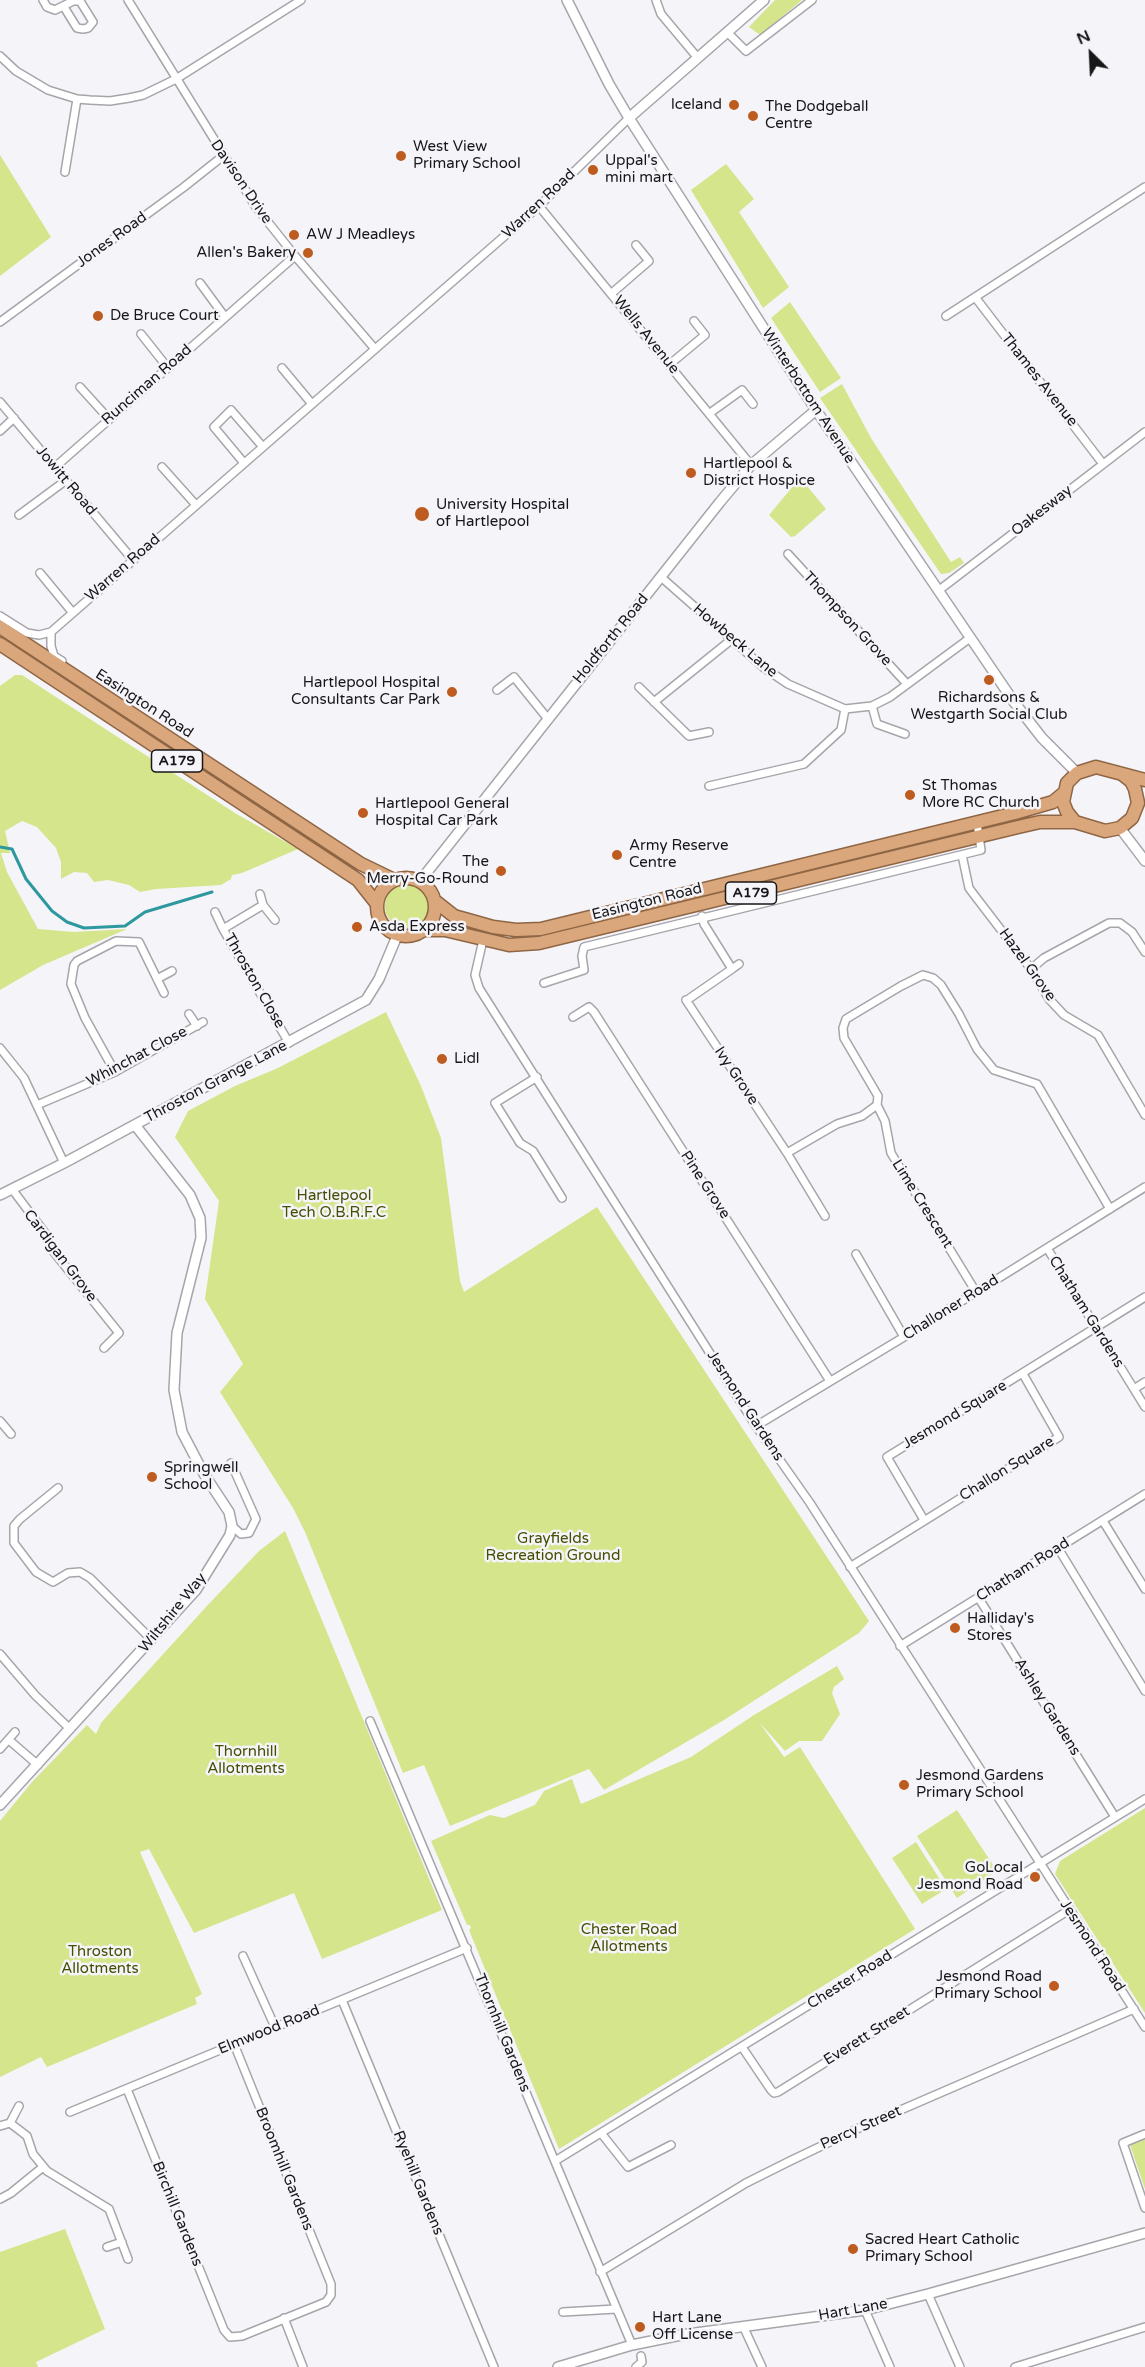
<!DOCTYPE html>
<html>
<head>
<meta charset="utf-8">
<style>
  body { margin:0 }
  #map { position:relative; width:1145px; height:2367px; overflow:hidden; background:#f5f4f9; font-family:"Varela Round",sans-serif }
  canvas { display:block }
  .north { position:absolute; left:1061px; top:24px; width:60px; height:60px; -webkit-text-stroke:4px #f5f4f9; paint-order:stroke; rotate:336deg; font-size:16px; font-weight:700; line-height:24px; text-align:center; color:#171618 }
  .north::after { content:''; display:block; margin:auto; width:21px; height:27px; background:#171618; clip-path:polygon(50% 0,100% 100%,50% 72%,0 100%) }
</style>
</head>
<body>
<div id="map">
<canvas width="1145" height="2367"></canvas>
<div class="north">N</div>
</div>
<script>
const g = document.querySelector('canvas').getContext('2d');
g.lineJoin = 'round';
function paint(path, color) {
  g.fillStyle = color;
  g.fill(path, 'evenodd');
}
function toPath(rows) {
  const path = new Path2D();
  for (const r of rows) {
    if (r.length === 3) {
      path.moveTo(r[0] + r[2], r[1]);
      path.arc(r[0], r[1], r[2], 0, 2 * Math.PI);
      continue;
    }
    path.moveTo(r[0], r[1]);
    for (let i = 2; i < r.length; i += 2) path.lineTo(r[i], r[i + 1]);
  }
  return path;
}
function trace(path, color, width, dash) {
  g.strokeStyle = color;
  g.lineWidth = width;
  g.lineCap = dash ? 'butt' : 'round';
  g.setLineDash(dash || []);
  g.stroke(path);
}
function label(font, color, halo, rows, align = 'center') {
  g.font = font + ' "Varela Round",sans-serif';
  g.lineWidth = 5;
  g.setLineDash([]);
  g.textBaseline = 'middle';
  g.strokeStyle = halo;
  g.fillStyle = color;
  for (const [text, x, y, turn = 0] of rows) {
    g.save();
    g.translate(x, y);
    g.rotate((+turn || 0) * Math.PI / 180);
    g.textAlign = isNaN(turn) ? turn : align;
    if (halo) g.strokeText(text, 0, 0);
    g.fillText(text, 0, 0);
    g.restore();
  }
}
paint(toPath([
  [775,0,802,0,760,35,749,27],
  [0,155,51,237,0,276],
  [726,164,754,199,739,212,789,287,763,308,691,190],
  [790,302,841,378,820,392,771,318],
  [842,384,871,438,951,562,960,557,964,563,949,573,941,574,820,398],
  [802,480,826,509,795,536,791,537,769,515,794,485],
  [15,675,22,675,235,813,298,849,242,873,232,875,231,879,221,885,156,889,140,892,129,885,108,880,94,882,87,873,74,872,61,879,61,862,56,848,37,827,22,821,5,831,10,853,1,853,7,872,38,929,74,932,127,929,43,965,0,990,0,686],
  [407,906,22],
  [386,1012,421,1086,441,1138,460,1281,464,1292,597,1207,869,1621,859,1633,724,1720,604,1790,589,1769,450,1826,424,1765,403,1773,305,1532,293,1508,220,1392,243,1364,205,1299,219,1201,175,1137,188,1111,235,1086,278,1068],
  [285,1531,442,1910,322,1959,294,1893,194,1933,149,1849,140,1852,202,1994,195,1998,197,2004,47,2067,41,2057,0,2077,0,1821,32,1782,87,1725,96,1734,101,1723,115,1707,206,1607,259,1551],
  [837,1666,844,1679,834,1687,832,1693,840,1714,822,1741,799,1741,785,1751,759,1722,784,1757,800,1747,915,1929,559,2149,469,1930,471,1928,470,1925,467,1925,431,1841,490,1815,504,1818,535,1805,544,1791,572,1779,581,1804,691,1757,754,1715],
  [1145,1808,1145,2013,1055,1874,1060,1861],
  [957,1810,997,1871,957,1898,917,1836],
  [916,1842,946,1889,922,1904,892,1858],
  [1145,2139,1145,2189,1130,2145],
  [65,2229,105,2329,36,2362,38,2367,0,2367,0,2252]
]), '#d4e58b');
trace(toPath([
  [0,847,12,849,26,879,52,911,67,922,84,928,125,926,145,912,212,892]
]), '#2d999f', 3);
const minor = toPath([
  [43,0,47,7,55,10,73,1,80,1,93,22,88,28,83,29,77,28,64,7],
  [128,0,256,207,295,256,375,349],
  [656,0,661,14,697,57],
  [727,32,746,51,812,0],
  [0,56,16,71,48,90,77,99,90,100,110,101,129,98,143,95,176,79,301,0],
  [65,172,77,99],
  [539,206,751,465],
  [200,283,225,317],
  [612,293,649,261,636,245],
  [975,297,1103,464],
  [946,316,1145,187],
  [0,322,184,187,223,156],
  [141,334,168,368],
  [670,364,705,335,694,321],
  [282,368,312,404],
  [80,387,109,419],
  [0,402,133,560],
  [710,413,742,390,753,404],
  [0,431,14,418],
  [244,463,214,427,231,410,263,447],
  [162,467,196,505],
  [54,468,295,256],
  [19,515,65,481],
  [788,554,907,684],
  [40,573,73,613],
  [661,577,763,667,788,684,845,709,872,706,890,697,970,638],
  [938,591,1145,432],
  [0,616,27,633,39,635,51,632,539,206,629,118],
  [51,632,51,646,54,656,62,661],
  [639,687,689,736,709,732],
  [497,690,514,677,548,719],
  [654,702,731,640],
  [872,706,877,724,905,734],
  [709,786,804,764,841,730,845,709],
  [962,855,969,888,975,896,1031,969,1049,999,1064,1015,1098,1035,1145,1115],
  [260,894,263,905,275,920],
  [263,905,223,929,289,1043],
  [215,912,223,929],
  [483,940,475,975,479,988,756,1426,810,1503,1145,2027],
  [732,969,739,964],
  [1031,969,1044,958,1109,923,1120,923,1132,932,1145,952],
  [157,979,172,971],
  [544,983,584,970,582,956,584,947,981,850,977,823],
  [690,998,732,969,704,924,702,916],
  [686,1000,787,1153,837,1124,862,1116,877,1105],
  [189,1014,197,1026],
  [573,1017,589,1007,594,1012,830,1381],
  [0,1048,24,1078,64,1163],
  [115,1072,85,1018,71,984,74,965,77,961,116,941,139,942,164,993],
  [537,1077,495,1103,520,1143,533,1151,562,1198],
  [37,1105,115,1072,203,1022],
  [787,1153,825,1216],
  [12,1189,48,1237,49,1246,119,1333,104,1348],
  [1047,1248,1145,1407],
  [856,1254,904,1337],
  [976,1292,891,1153,885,1121,877,1105,878,1096,844,1038,843,1028,846,1019,901,986,923,975,933,978,941,985,959,1014,977,1049,994,1070,1037,1084,1110,1209],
  [1134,1389,1145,1382],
  [0,1421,11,1434],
  [756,1426,904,1337,1145,1187],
  [231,1463,256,1519,249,1533,241,1534,232,1526],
  [58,1488,20,1519,14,1526,14,1543,36,1572,53,1582,68,1573,80,1572,90,1578,152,1640],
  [924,1520,887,1457,1145,1297],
  [1103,1521,1145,1589],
  [1058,1548,1145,1691],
  [850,1567,1059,1437,1023,1374],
  [978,1597,1115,1817],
  [900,1646,1145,1494],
  [0,1654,35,1695,70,1729],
  [370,1721,632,2345],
  [9,1740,38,1765],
  [0,1749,15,1732],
  [243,1956,275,2027],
  [342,2000,494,2367],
  [742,2047,771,2090,774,2093,778,2092,1069,1910],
  [127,2089,224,2330,230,2337,242,2336,326,2302,331,2295,331,2284,234,2044],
  [70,2112,467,1948],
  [10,2123,19,2106],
  [0,2126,10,2123,27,2136,33,2154,47,2171,109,2209,128,2259],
  [601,2133,628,2167,671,2145],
  [1145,2134,1123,2143,1145,2208],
  [555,2161,1145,1799],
  [0,2199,11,2193,43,2167],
  [107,2247,122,2242],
  [600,2272,746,2183,790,2161,859,2128,1134,2009],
  [928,2294,960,2367],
  [865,2310,890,2367],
  [563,2312,616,2309],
  [284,2318,303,2367],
  [744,2328,762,2367],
  [636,2367,642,2362,641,2356],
  [1015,2367,1145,2327]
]);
const tertiary = toPath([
  [567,0,609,84,629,118,816,410,1014,702,1042,738,1077,773],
  [629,118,764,0],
  [1120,828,1145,861],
  [420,881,720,502,751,465,816,410],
  [0,1195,64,1163,366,1000,379,979,397,936],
  [0,1805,196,1590,230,1535,232,1526,229,1512,204,1474,182,1432,174,1390,177,1333,201,1238,200,1218,190,1195,135,1125],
  [558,2367,632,2345,681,2335,865,2310,928,2294,1145,2233]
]);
const trunk = toPath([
  [0,627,361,864,394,880],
  [0,644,358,880,377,904],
  [1122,774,1131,781,1135,789,1138,803,1132,818,1120,828,1105,831,1075,822,1067,812,1063,802,1067,783,1077,773,1096,767,1145,780],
  [406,907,29],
  [435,901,454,916,493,927,516,930,541,929,1015,813,1053,802,1064,793],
  [425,930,445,930,509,945,539,943,1018,827,1040,822,1075,822]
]);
trace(minor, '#a7a5aa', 10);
trace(tertiary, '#a7a5aa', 12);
trace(trunk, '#8f6644', 15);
trace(minor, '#fff', 7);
trace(tertiary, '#fff', 9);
trace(trunk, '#daa77c', 12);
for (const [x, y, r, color] of [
  [734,105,6,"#be5c1f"],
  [753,116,6,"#be5c1f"],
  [401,156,6,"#be5c1f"],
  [593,170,6,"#be5c1f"],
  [294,235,6,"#be5c1f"],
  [308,253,6,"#be5c1f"],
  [98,316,6,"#be5c1f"],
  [691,473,6,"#be5c1f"],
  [422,514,8,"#be5c1f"],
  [989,680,6,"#be5c1f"],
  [452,692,6,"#be5c1f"],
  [910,795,6,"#be5c1f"],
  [363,813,6,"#be5c1f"],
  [617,855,6,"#be5c1f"],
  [501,871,6,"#be5c1f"],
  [357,927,6,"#be5c1f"],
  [442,1059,6,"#be5c1f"],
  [152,1477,6,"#be5c1f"],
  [955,1628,6,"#be5c1f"],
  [904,1785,6,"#be5c1f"],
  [1035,1877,6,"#be5c1f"],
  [1054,1986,6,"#be5c1f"],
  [853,2249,6,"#be5c1f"],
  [640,2327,6,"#be5c1f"]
]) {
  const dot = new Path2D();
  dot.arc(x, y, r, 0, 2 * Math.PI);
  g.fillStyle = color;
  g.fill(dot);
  trace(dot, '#f5f4f9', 2);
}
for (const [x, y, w] of [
  [177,761,51],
  [751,893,51]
]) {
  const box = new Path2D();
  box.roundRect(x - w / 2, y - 11, w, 22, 4.5);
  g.fillStyle = '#f5f4f9';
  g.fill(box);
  trace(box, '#171618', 1.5);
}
label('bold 14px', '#171618', null, [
  ["A179",177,761],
  ["A179",751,893]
]);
label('15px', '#171618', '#f5f4f9', [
  ["Iceland",722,105,"right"],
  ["The Dodgeball",765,107],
  ["Centre",765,124],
  ["West View",413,147],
  ["Primary School",413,164],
  ["Uppal's",605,161],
  ["mini mart",605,178],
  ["AW J Meadleys",306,235],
  ["Allen's Bakery",296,253,"right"],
  ["De Bruce Court",110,316],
  ["Hartlepool &",703,464],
  ["District Hospice",703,481],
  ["University Hospital",436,505],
  ["of Hartlepool",436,522],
  ["Hartlepool Hospital",440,683,"right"],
  ["Consultants Car Park",440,700,"right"],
  ["Richardsons &",989,698,"center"],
  ["Westgarth Social Club",989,715,"center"],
  ["St Thomas",922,786],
  ["More RC Church",922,803],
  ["Hartlepool General",375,804],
  ["Hospital Car Park",375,821],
  ["Army Reserve",629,846],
  ["Centre",629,863],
  ["The",489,862,"right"],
  ["Merry-Go-Round",489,879,"right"],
  ["Asda Express",369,927],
  ["Lidl",454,1059],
  ["Springwell",164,1468],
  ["School",164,1485],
  ["Halliday's",967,1619],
  ["Stores",967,1636],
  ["Jesmond Gardens",916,1776],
  ["Primary School",916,1793],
  ["GoLocal",1023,1868,"right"],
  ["Jesmond Road",1023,1885,"right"],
  ["Jesmond Road",1042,1977,"right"],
  ["Primary School",1042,1994,"right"],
  ["Sacred Heart Catholic",865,2240],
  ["Primary School",865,2257],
  ["Hart Lane",652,2318],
  ["Off License",652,2335]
], 'left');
label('15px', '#171618', '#f5f4f9', [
  ["Davison Drive",241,182,56],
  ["Warren Road",539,204,-43],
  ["Jones Road",112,240,-36],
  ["Wells Avenue",646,335,51],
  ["Thames Avenue",1039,380,52],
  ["Runciman Road",147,385,-41],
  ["Winterbottom Avenue",808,396,57],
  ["Jowitt Road",66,481,50],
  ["Oakesway",1042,511,-38],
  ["Warren Road",123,568,-41],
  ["Thompson Grove",847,619,47],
  ["Holdforth Road",611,639,-51],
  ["Howbeck Lane",735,641,40],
  ["Easington Road",144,704,33],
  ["Easington Road",647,902,-14],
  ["Hazel Grove",1027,965,54],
  ["Throston Close",254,981,60],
  ["Whinchat Close",137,1057,-28],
  ["Ivy Grove",736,1076,56],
  ["Throston Grange Lane",216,1082,-28],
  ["Pine Grove",705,1185,57],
  ["Lime Crescent",922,1204,58],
  ["Cardigan Grove",60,1256,53],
  ["Challoner Road",951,1308,-32],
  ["Chatham Gardens",1086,1312,58],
  ["Jesmond Gardens",745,1406,57],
  ["Jesmond Square",955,1415,-31],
  ["Challon Square",1007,1469,-32],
  ["Chatham Road",1023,1570,-32],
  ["Wiltshire Way",173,1613,-51],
  ["Ashley Gardens",1047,1707,58],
  ["Jesmond Road",1092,1946,57],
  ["Chester Road",850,1980,-32],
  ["Elmwood Road",269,2030,-22],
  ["Thornhill Gardens",502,2033,68],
  ["Everett Street",867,2036,-32],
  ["Percy Street",861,2128,-24],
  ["Broomhill Gardens",284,2169,68],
  ["Ryehill Gardens",418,2183,68],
  ["Birchill Gardens",177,2214,68],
  ["Hart Lane",853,2310,-10]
]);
label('15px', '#454e02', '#f5f4f9', [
  ["Hartlepool",334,1196],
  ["Tech O.B.R.F.C",334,1213],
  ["Grayfields",553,1539],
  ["Recreation Ground",553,1556],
  ["Thornhill",246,1752],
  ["Allotments",246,1769],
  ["Chester Road",629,1930],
  ["Allotments",629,1947],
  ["Throston",100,1952],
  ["Allotments",100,1969]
]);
</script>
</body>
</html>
